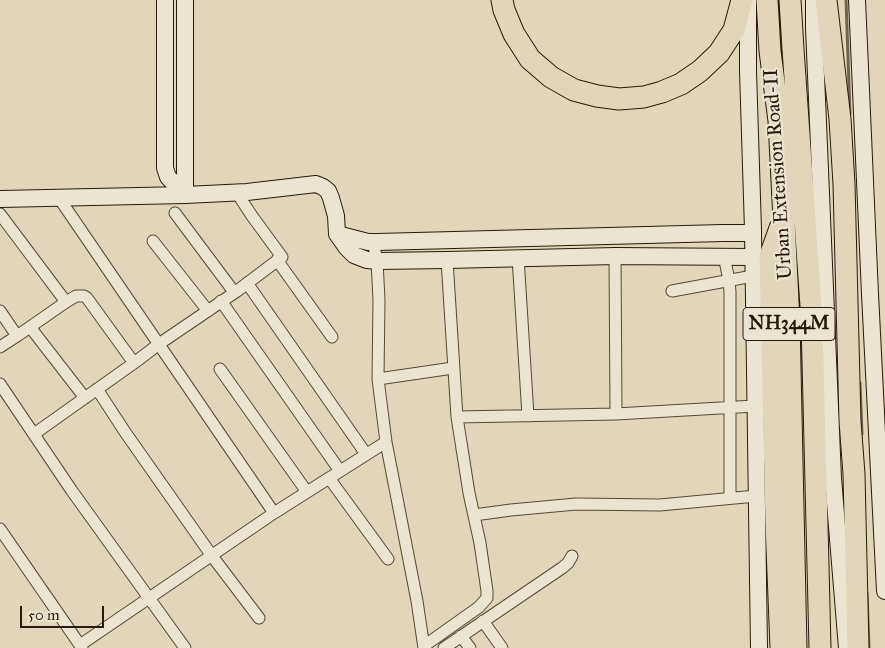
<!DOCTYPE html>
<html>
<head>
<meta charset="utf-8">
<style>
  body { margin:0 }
  #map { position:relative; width:885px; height:648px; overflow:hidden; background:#e1d6ba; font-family:"IM FELL Great Primer",serif }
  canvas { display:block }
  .scale { position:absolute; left:20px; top:606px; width:84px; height:22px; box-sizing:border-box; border:2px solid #261a0a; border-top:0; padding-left:6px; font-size:15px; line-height:18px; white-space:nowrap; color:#261a0a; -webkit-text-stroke:4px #ece4d2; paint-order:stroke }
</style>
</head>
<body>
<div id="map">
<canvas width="885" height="648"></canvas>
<div class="scale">50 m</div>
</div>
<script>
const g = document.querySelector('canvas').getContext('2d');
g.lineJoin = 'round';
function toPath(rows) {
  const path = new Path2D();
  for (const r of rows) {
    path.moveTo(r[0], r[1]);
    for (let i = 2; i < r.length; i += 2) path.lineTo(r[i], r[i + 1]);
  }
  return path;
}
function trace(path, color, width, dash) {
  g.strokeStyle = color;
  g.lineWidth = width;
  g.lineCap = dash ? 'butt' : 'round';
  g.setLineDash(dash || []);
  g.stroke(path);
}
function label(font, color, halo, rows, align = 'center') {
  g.font = font + ' "IM FELL Great Primer",serif';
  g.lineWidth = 4.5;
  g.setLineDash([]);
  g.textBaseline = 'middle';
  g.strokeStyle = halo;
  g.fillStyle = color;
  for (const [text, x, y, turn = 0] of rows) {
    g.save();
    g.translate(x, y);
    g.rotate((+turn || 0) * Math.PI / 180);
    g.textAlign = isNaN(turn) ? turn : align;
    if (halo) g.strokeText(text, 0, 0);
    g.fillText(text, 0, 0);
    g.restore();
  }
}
trace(toPath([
  [846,0,850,114],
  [860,383,862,434],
  [867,593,869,648]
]), '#706450', 3);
const street = toPath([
  [59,198,274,513],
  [175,213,234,292],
  [0,214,66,302,30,327],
  [153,241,208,311],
  [373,242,377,261,379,300,378,379],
  [615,256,616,414],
  [724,256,729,280,730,292,730,498],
  [518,257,528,416],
  [277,260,332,337],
  [447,260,457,417,616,414,755,406],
  [247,283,366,454],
  [672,291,753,276],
  [221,301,340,471],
  [66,302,76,296,84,296,87,298,134,363],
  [0,311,17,336,30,327,85,398],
  [0,347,17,336],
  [220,369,307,492],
  [0,384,72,491,185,648],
  [97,389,125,432,212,556,259,618],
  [34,434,134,363,159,344,237,291,282,257,252,216,237,193],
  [329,478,388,559],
  [474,515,511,510,576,504,660,505,756,496],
  [0,529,82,648],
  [483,621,502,648],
  [461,636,470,648],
  [80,645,274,513,386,442],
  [424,646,479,607,487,598,487,591,480,543,469,493,457,417],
  [424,648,417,601,386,442,378,379,453,368],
  [444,648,562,568,568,563,572,556]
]);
const secondary = toPath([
  [165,0,165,168,168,177,185,195],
  [748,0,748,71,753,230,759,648],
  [814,0,814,28,833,478,847,648],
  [857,0,870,294,885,591],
  [185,195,185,0],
  [0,199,185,195,247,192,316,184,323,187,328,191,331,198,336,216,337,234,347,248,354,255,367,260,377,261,447,260,615,256,753,257],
  [337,234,368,242,377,242,723,233,752,233]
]);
const highway = toPath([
  [502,0,504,10,514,34,530,59,551,77,574,90,597,96,619,99,644,97,662,92,681,84,700,71,719,53,734,30,742,0],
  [767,0,770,51,779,121,789,321,796,648],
  [790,0,793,49,812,320,820,648],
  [826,0,840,119,844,184,850,421,854,474,858,648],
  [780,228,770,256,776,523,781,648]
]);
trace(street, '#554936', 13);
trace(secondary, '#261a0a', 18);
trace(highway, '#261a0a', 23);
trace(street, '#ece4d2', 11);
trace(secondary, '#ece4d2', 16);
trace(highway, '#e1d6ba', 21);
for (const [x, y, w] of [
  [789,324,92]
]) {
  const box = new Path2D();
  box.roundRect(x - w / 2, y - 16.5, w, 33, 4);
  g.fillStyle = '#ece4d2';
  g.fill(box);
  trace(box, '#261a0a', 1);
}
label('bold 19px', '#261a0a', null, [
  ["NH344M",789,324]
]);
label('20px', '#261a0a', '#ece4d2', [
  ["Urban Extension Road-II",779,174,-94]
]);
</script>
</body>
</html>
